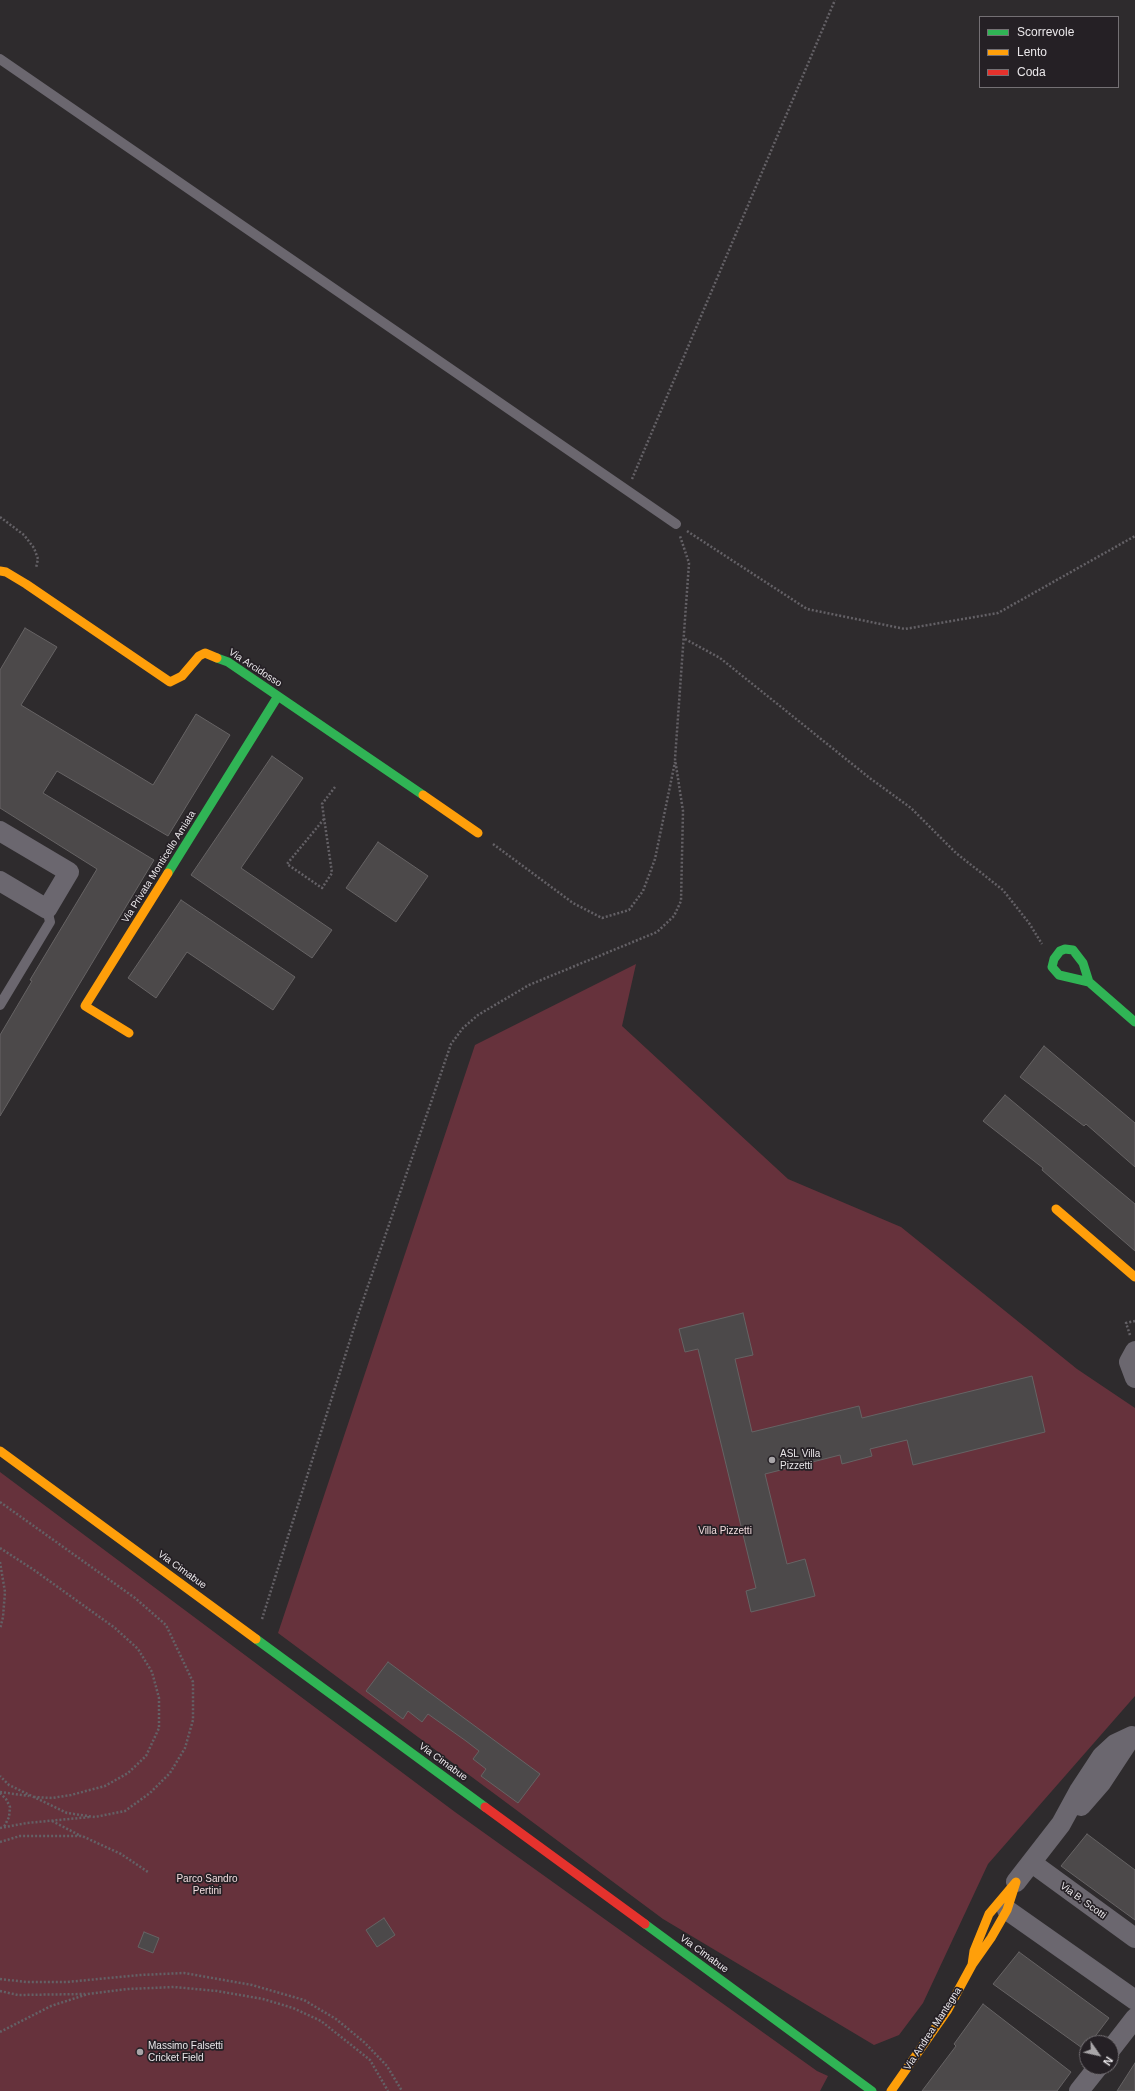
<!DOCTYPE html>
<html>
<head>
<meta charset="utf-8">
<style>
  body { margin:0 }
  #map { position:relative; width:1135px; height:2091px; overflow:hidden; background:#2e2b2d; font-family:Arial,sans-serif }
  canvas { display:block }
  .legend { position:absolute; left:979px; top:16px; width:140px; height:72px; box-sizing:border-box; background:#252025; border:1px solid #747074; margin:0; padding:5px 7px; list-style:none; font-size:12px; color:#eae7ea }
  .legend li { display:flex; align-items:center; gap:8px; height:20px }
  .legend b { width:20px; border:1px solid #747074 }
  .north { position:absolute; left:1079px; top:2035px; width:40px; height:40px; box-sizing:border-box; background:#252025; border:1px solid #747074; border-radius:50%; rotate:124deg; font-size:11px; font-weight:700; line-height:16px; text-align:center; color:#eae7ea }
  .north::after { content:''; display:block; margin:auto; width:14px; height:18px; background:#a8a5a8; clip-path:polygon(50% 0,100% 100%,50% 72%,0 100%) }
</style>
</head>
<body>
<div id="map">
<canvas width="1135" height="2091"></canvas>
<ul class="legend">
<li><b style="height:5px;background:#30b455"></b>Scorrevole</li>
<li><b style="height:5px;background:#ff9f0a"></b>Lento</li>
<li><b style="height:5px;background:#e5322d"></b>Coda</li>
</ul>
<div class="north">N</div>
</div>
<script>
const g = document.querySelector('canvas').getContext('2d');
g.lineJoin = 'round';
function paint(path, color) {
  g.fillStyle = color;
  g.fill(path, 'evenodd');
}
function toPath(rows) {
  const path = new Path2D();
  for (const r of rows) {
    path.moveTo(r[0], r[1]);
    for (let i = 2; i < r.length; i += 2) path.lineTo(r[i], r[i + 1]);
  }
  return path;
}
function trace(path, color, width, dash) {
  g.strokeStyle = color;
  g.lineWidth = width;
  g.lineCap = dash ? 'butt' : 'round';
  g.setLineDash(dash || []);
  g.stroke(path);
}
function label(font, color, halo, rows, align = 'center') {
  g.font = font + ' Arial,sans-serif';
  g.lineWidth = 3.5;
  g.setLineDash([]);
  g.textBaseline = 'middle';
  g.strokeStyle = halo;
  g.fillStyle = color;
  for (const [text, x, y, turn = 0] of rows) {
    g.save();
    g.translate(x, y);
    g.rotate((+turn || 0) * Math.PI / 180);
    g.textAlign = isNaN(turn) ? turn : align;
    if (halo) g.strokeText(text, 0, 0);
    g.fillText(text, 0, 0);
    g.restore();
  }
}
paint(toPath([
  [636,964,622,1026,788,1179,901,1227,1077,1369,1135,1408,1135,1696,988,1864,923,2003,899,2035,874,2045,663,1919,278,1633,475,1045],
  [0,1472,455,1812,817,2071,828,2076,820,2091,0,2091]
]), '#66323c');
const building = toPath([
  [25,628,57,647,21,705,153,785,196,714,230,735,168,836,57,771,43,793,154,860,0,1116,0,1035,32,981,30,980,97,869,0,808,0,670,25,628],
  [272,756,303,778,241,868,332,930,312,958,191,875,272,756],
  [378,842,428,876,396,922,346,888,378,842],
  [181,900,295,977,273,1010,187,952,156,998,128,978,181,900],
  [1044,1046,1135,1123,1135,1167,1086,1124,1084,1126,1020,1077,1044,1046],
  [1005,1095,1135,1204,1135,1251,1042,1170,1043,1168,983,1121,1005,1095],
  [743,1313,753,1355,735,1359,752,1432,859,1406,862,1418,1032,1376,1045,1432,913,1465,907,1440,870,1449,872,1456,842,1464,840,1455,765,1474,787,1564,805,1559,815,1596,751,1612,746,1591,756,1588,698,1349,685,1352,679,1329,743,1313],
  [388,1662,540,1774,518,1803,481,1776,486,1769,473,1759,479,1751,466,1741,428,1714,422,1722,408,1711,403,1719,366,1691,388,1662],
  [1087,1834,1135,1870,1135,1920,1061,1866,1087,1834],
  [384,1918,395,1935,377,1947,366,1930,384,1918],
  [144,1932,159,1938,153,1953,138,1947,144,1932],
  [1019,1952,1109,2018,1090,2043,1087,2043,1085,2050,993,1984,1019,1952],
  [983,2004,1071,2072,1057,2091,922,2091,956,2046,954,2044,983,2004],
  [1135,2063,1135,2091,1117,2091,1135,2063]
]);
paint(building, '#4c494a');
trace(building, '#666364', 1);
trace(toPath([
  [632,479,835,0],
  [0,517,24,535,34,548,38,559,36,568],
  [687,531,807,609,905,629,998,613,1135,536],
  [685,639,720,658,871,779,911,808,956,853,1003,890,1029,923,1042,944],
  [324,819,287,864,322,888,332,873,322,804,335,787],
  [493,844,573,903,602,918,629,910,643,891,655,859,675,762],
  [1130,1335,1126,1323,1135,1321],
  [0,1502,135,1598,166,1625,193,1682,193,1720,185,1748,170,1773,150,1793,125,1811,95,1817,67,1813,9,1785,0,1776],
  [0,1548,34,1570,115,1628,138,1649,152,1672,159,1698,159,1728,146,1756,128,1773,105,1786,71,1795,52,1798,34,1797],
  [0,1562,5,1592,3,1617,0,1629],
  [262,1619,358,1315,451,1044,463,1028,478,1015,529,985,657,932,674,916,681,901,683,811,675,759,689,563,680,536],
  [0,1792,29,1796],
  [0,1793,6,1799,10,1807,9,1817,4,1827],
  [52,1821,81,1836],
  [0,1828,27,1823,90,1817],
  [0,1842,20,1836,82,1836,121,1854,148,1872],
  [0,1979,26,1982,67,1982,140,1975,184,1973,252,1985,304,2000,336,2019,364,2042,387,2066,402,2091],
  [0,1991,18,1995,85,1994],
  [0,2032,51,2006,88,1994,128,1989,174,1987,217,1991,263,1999,293,2008,321,2021,370,2060,388,2091]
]), '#646166', 2.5, [2, 2]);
trace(toPath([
  [0,59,676,524],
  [0,1005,50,922,47,909]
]), '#6b676f', 10);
trace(toPath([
  [0,831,69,872,47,909,0,881],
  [1135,1351,1129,1362,1135,1378],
  [1081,1806,1101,1783,1128,1742],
  [1032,1863,1135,1938],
  [1016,1882,1061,1824,1079,1791,1102,1756,1115,1744,1132,1736],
  [1007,1910,1135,2000],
  [1111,2049,1135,2018],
  [1079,2091,1098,2067]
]), '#6b676f', 20);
trace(toPath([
  [217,658,228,662,423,795],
  [168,873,278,696],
  [1089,982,1083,963,1073,950,1065,949,1060,951,1054,959,1052,967,1059,975,1089,982,1135,1022],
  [256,1639,485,1807],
  [645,1924,872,2091]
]), '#30b455', 9);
trace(toPath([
  [0,571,6,572,26,584,170,682,182,676,199,656,205,653,217,658],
  [423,795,478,833],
  [129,1033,85,1006,168,873],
  [1056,1209,1135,1277],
  [0,1451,256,1639],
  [891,2091,947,2011,972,1965,991,1938,1007,1910,1016,1882,989,1914,974,1951,972,1965]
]), '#ff9f0a', 9);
trace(toPath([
  [485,1807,645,1924]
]), '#e5322d', 9);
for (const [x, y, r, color] of [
  [772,1460,4,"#a8a5a8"],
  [140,2052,4,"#a8a5a8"]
]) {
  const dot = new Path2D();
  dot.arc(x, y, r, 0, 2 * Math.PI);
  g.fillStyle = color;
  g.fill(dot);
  trace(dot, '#252025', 1.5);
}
label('10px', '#eae7ea', '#252025', [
  ["Via Arcidosso",255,668,33],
  ["Via Privata Monticello Amiata",159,867,-58],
  ["Via Cimabue",182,1570,36],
  ["Via Cimabue",443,1762,36],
  ["Via B. Scotti",1083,1901,36],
  ["Via Cimabue",704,1954,36],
  ["Via Andrea Mantegna",933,2029,-57]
]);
label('10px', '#eae7ea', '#252025', [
  ["ASL Villa",780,1454],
  ["Pizzetti",780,1466],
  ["Massimo Falsetti",148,2046],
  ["Cricket Field",148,2058]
], 'left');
label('10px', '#f2dcde', '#252025', [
  ["Villa Pizzetti",725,1531],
  ["Parco Sandro",207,1879],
  ["Pertini",207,1891]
]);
</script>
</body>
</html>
